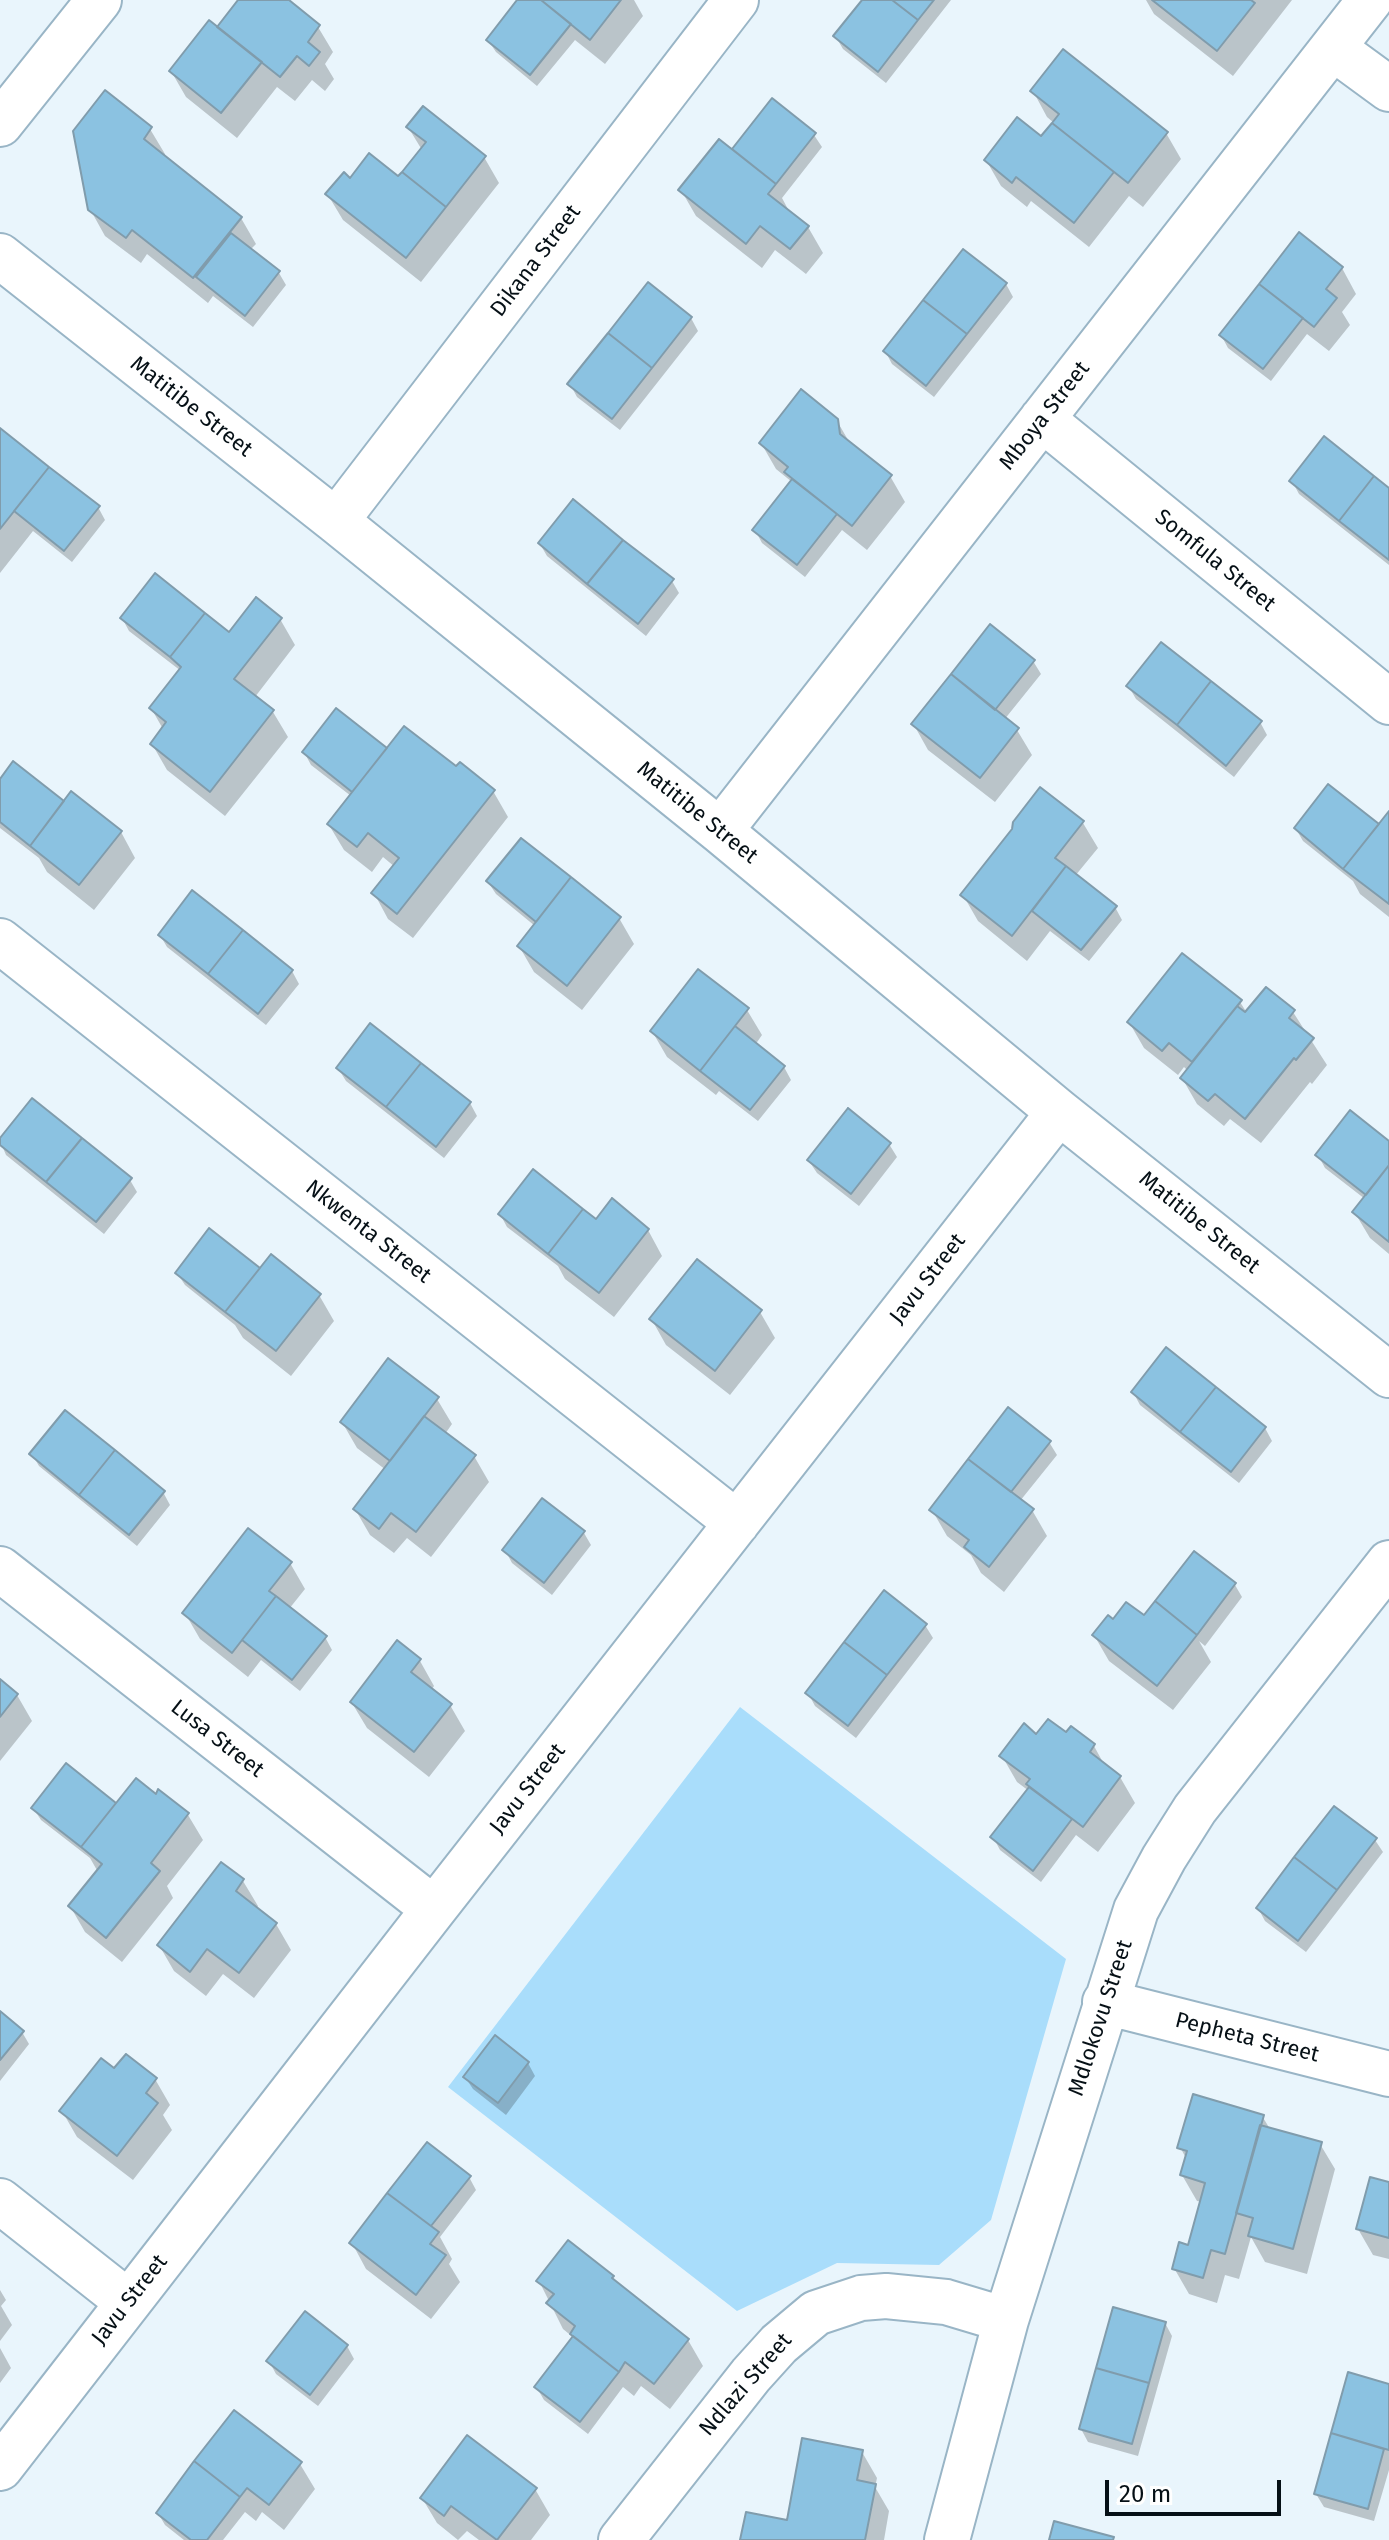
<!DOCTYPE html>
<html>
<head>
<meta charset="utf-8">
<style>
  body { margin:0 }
  #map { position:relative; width:1389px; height:2540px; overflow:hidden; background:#e9f5fc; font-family:"Fira Sans",sans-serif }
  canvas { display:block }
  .scale { position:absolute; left:1105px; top:2480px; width:176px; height:36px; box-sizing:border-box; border:4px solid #061016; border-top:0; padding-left:10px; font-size:24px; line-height:28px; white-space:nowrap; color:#061016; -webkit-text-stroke:6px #fff; paint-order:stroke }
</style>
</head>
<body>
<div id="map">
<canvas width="1389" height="2540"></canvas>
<div class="scale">20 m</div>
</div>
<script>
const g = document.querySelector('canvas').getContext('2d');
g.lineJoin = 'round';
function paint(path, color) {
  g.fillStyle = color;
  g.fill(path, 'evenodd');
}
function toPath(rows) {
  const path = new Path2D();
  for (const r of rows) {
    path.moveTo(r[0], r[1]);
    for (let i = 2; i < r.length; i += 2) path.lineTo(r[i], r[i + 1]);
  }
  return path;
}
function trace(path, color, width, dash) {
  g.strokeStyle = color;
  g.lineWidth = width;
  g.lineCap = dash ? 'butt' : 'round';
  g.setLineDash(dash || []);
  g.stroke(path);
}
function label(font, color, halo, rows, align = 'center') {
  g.font = font + ' "Fira Sans",sans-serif';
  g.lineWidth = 8;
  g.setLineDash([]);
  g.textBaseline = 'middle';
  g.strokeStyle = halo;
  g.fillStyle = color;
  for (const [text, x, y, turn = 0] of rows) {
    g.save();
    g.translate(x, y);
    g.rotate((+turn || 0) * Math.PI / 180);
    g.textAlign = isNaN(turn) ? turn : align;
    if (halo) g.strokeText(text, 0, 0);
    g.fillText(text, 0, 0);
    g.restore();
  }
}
paint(toPath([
  [740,1707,1066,1959,991,2220,939,2265,837,2263,737,2311,448,2087]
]), '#a9ddfb');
paint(toPath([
  [241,0,285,0,318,27,333,52,325,64,334,79,325,91,312,80,295,101,277,87,237,138,186,97,171,71,217,30],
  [519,0,634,0,643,16,605,64,575,40,537,86,496,52,488,40],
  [865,0,951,0,886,83,843,49,836,37],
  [1146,0,1292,0,1233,76,1154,14],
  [1033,91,1166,133,1181,159,1143,207,1129,196,1089,247,1031,201,1027,207,1001,186,986,160,1041,139,1054,123,1047,117],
  [408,127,484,157,499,183,421,282,343,220,328,195,351,181,398,179,422,150],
  [150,129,165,154,164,157,241,218,256,244,250,250,279,273,286,285,253,327,213,296,208,303,147,254,141,263,105,236,90,209],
  [814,135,822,147,782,198,789,211,808,227,823,253,806,274,775,250,762,268,696,216,681,190,739,157,735,149],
  [1342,268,1356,294,1342,312,1350,325,1329,351,1307,334,1271,381,1228,348,1221,335],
  [1006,284,1013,297,934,397,892,364,885,351],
  [691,318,698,331,620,430,577,397,570,384],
  [837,421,851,445,890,476,905,502,867,550,842,530,805,577,762,543,755,530,792,482,776,469,761,443],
  [0,431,98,507,105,520,72,562,33,531,0,573],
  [1292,481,1389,491,1389,565,1299,494],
  [540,544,672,581,679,593,646,636,547,556],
  [122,618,229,634,280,619,295,645,255,697,273,712,288,737,225,816,167,770,152,744,163,729,151,708,181,671,129,631],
  [1033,661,1041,674,1004,720,1017,730,1032,755,995,802,928,750,914,725],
  [1129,687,1260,722,1267,735,1234,777,1136,699],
  [387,751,456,769,493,791,508,817,413,938,388,919,374,893,395,867,383,857,372,872,344,850,329,825,351,796,311,765,304,752],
  [0,782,64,804,121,832,135,858,94,910,47,872,39,858,0,828],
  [1040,790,1083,823,1098,848,1075,876,1115,907,1122,920,1089,961,1050,931,1027,961,978,921,963,895,1014,829],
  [1389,814,1389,917,1360,894,1353,881,1303,841,1296,829,1378,828],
  [488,882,619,918,634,944,582,1010,534,972,519,946,535,926,496,894],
  [160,935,292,971,299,984,266,1025,167,947],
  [1240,1002,1247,1013,1293,1012,1327,1065,1312,1084,1310,1082,1261,1143,1230,1119,1224,1126,1197,1104,1182,1078,1188,1071,1184,1067,1178,1075,1144,1048,1129,1022],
  [747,1010,762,1035,755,1045,784,1067,791,1080,758,1121,719,1091,716,1095,667,1057,652,1031],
  [338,1068,470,1103,477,1116,444,1158,346,1081],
  [0,1141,130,1180,137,1192,104,1234,6,1155],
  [889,1144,897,1157,859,1206,817,1173,809,1161],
  [1389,1144,1389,1254,1370,1238,1355,1213,1365,1199,1325,1168,1318,1155],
  [500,1214,596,1221,648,1230,662,1256,614,1317,565,1279,558,1266,507,1227],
  [258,1269,319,1295,334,1321,291,1376,243,1338,235,1325,185,1285,177,1273],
  [760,1312,775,1338,730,1395,666,1345,652,1320],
  [1133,1392,1265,1428,1272,1441,1239,1483,1140,1405],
  [437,1399,452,1424,445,1434,474,1456,489,1482,431,1557,407,1538,394,1553,370,1535,355,1509,386,1470,357,1448,342,1422],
  [1049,1442,1057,1455,1020,1501,1032,1510,1047,1536,1004,1592,981,1573,971,1555,947,1536,932,1510],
  [32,1454,163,1492,170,1505,137,1546,39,1466],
  [584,1533,591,1545,552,1595,512,1563,505,1550],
  [1194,1554,1235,1585,1242,1597,1205,1646,1199,1641,1211,1662,1173,1710,1109,1661,1094,1635,1113,1622,1145,1618],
  [290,1563,305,1589,289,1609,325,1637,332,1650,300,1691,261,1660,248,1677,200,1639,185,1613],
  [925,1625,933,1638,856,1738,815,1706,808,1693],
  [420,1661,434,1686,431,1691,450,1705,465,1731,429,1777,367,1728,352,1703],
  [0,1682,17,1695,32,1721,0,1761],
  [1067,1735,1094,1746,1105,1766,1120,1777,1135,1803,1098,1852,1076,1835,1041,1882,1000,1850,993,1837,1029,1791,1017,1782,1002,1756,1037,1737],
  [159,1792,188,1815,203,1840,167,1886,173,1898,122,1962,85,1932,70,1906,98,1872,90,1858,41,1820,33,1808,114,1804,116,1807,157,1797],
  [1375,1840,1383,1852,1306,1952,1265,1921,1258,1908],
  [243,1881,258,1906,256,1909,276,1924,291,1950,254,1998,223,1974,206,1996,174,1971,159,1945],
  [0,2014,22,2032,29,2044,0,2081],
  [528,2063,535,2076,506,2115,473,2089,465,2077],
  [114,2071,155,2079,170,2105,163,2115,172,2130,133,2180,77,2137,62,2111],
  [1262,2116,1270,2129,1320,2144,1335,2169,1307,2274,1265,2262,1251,2237,1239,2279,1225,2275,1217,2303,1189,2294,1174,2268,1190,2247,1202,2202,1197,2201,1182,2175,1187,2160,1180,2147],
  [469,2177,476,2190,440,2237,452,2259,449,2264,460,2282,431,2319,366,2269,352,2243],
  [1389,2184,1389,2259,1373,2255,1358,2229],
  [612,2277,617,2285,688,2340,703,2366,670,2409,641,2386,634,2396,623,2387,588,2434,544,2400,537,2388,574,2338,563,2329,539,2281],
  [0,2290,6,2300,1,2306,12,2325,0,2341],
  [1165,2323,1172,2336,1138,2456,1088,2442,1081,2429],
  [347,2346,354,2359,318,2406,276,2374,269,2361],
  [0,2348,11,2368,0,2383],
  [1389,2386,1389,2470,1374,2521,1324,2507,1316,2494,1334,2432],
  [862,2452,877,2478,875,2487,889,2511,884,2540,742,2540,788,2522],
  [300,2464,315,2489,284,2530,262,2512,256,2521,245,2512,223,2540,184,2540,165,2525,158,2513],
  [535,2489,550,2515,531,2540,479,2540,467,2531,458,2540,437,2523,422,2498]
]), '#0003');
const building = toPath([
  [238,0,289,0,320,25,308,42,320,52,309,66,297,56,280,77,217,27,238,0],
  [517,0,541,0,571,24,530,75,486,40,517,0],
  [541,0,621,0,590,40,541,0],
  [862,0,892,0,918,20,878,72,833,36,862,0],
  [892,0,934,0,918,20,892,0],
  [1152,0,1251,0,1255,3,1217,51,1152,0],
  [209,20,262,62,221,113,169,71,209,20],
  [1063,49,1168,132,1128,183,1052,123,1059,114,1030,91,1063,49],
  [105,90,152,127,144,139,242,217,193,278,132,230,126,238,88,210,73,131,105,90],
  [772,98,816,133,776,184,732,149,772,98],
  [423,106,486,156,446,207,402,172,426,142,406,127,423,106],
  [1017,117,1041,136,1052,123,1114,172,1074,223,1016,177,1012,183,984,160,1017,117],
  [719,139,776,184,768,194,809,226,790,249,760,226,746,244,678,190,719,139],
  [369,153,398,176,402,172,446,207,406,258,325,194,344,172,350,178,369,153],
  [1299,232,1343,267,1326,289,1337,298,1314,327,1259,284,1299,232],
  [231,233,280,271,245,316,196,277,231,233],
  [963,249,1007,283,967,334,923,300,963,249],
  [648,282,692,317,652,368,608,333,648,282],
  [1259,284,1303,318,1263,369,1219,335,1259,284],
  [923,300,967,334,926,386,883,351,923,300],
  [608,333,652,368,612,419,567,384,608,333],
  [801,389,838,419,840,434,892,475,852,526,784,472,788,467,759,443,801,389],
  [0,428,49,467,0,529,0,428],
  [1324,436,1374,476,1339,521,1289,481,1324,436],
  [49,467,100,506,64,551,14,511,49,467],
  [1374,476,1389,488,1389,560,1339,521,1374,476],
  [792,479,837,514,797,565,752,530,792,479],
  [573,499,623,540,587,584,538,543,573,499],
  [623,540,674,579,638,624,587,584,623,540],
  [155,573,205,613,170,657,120,618,155,573],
  [256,597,282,618,234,679,274,710,210,792,150,744,166,722,149,708,181,667,170,657,205,613,229,632,256,597],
  [990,624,1035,660,995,710,951,674,990,624],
  [1161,642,1211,681,1177,725,1126,686,1161,642],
  [951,674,1019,728,980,778,911,724,951,674],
  [1211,681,1262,721,1226,766,1177,725,1211,681],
  [336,708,387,748,352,792,302,752,336,708],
  [404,726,456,766,460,762,495,790,397,914,371,893,399,858,368,833,357,847,327,824,404,726],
  [13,761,64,801,30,846,0,822,0,779,13,761],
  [1328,784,1379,824,1343,869,1294,828,1328,784],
  [1040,787,1084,821,1055,858,1066,866,1012,936,960,895,1012,829,1013,822,1040,787],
  [71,791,122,831,79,885,30,846,71,791],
  [1389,811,1389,904,1343,869,1389,811],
  [521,838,571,877,536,922,486,881,521,838],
  [1066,866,1117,906,1081,950,1032,911,1066,866],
  [571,877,621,917,567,986,517,946,571,877],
  [192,890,243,930,208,974,158,935,192,890],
  [243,930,293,970,258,1014,208,974,243,930],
  [1182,953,1242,1000,1192,1062,1169,1043,1162,1051,1127,1022,1182,953],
  [698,969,749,1008,700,1071,650,1031,698,969],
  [1266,987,1295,1010,1289,1018,1314,1038,1296,1060,1294,1058,1245,1119,1215,1094,1208,1101,1180,1078,1237,1006,1245,1012,1266,987],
  [370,1023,421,1063,386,1107,336,1068,370,1023],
  [735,1026,785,1066,750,1110,700,1071,735,1026],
  [421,1063,471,1102,436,1147,386,1107,421,1063],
  [32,1098,82,1138,46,1182,0,1145,0,1138,32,1098],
  [848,1108,891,1143,851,1194,807,1160,848,1108],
  [1350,1110,1389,1141,1389,1165,1366,1195,1315,1155,1350,1110],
  [82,1138,132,1178,96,1222,46,1182,82,1138],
  [1389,1165,1389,1242,1352,1212,1389,1165],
  [533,1169,583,1209,548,1254,498,1214,533,1169],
  [612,1198,649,1229,599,1293,548,1254,583,1209,596,1219,612,1198],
  [209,1228,260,1268,225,1312,175,1273,209,1228],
  [271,1254,321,1294,276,1351,225,1312,271,1254],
  [697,1259,762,1310,715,1371,649,1319,697,1259],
  [1166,1347,1216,1387,1180,1432,1131,1392,1166,1347],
  [388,1358,439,1397,390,1461,340,1422,388,1358],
  [1216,1387,1266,1427,1231,1472,1180,1432,1216,1387],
  [1008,1407,1051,1441,1011,1492,968,1459,1008,1407],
  [65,1410,115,1450,79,1495,29,1454,65,1410],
  [424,1416,476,1455,416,1532,391,1513,379,1529,353,1509,424,1416],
  [115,1450,165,1491,129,1535,79,1495,115,1450],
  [968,1459,1034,1509,989,1567,964,1547,969,1540,929,1510,968,1459],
  [542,1498,585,1531,544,1583,502,1550,542,1498],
  [248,1528,292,1562,269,1591,276,1596,232,1653,182,1613,248,1528],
  [1194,1551,1236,1583,1197,1635,1155,1601,1194,1551],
  [884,1590,927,1624,887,1675,844,1642,884,1590],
  [276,1596,327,1636,292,1680,242,1640,276,1596],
  [1155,1601,1197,1635,1157,1686,1092,1635,1108,1615,1113,1619,1126,1602,1144,1615,1155,1601],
  [397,1640,421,1659,411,1672,452,1704,414,1752,350,1702,397,1640],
  [844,1642,887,1675,848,1726,805,1693,844,1642],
  [0,1679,18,1694,0,1717,0,1679],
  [1048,1719,1066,1732,1071,1726,1095,1744,1090,1752,1121,1776,1083,1827,1026,1784,1030,1779,999,1756,1024,1723,1036,1734,1048,1719],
  [66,1763,116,1803,81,1847,31,1808,66,1763],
  [136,1778,156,1794,158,1789,189,1813,151,1863,160,1871,106,1938,68,1906,102,1864,81,1847,136,1778],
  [1029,1787,1072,1819,1033,1871,990,1837,1029,1787],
  [1334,1806,1377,1838,1337,1890,1294,1857,1334,1806],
  [1294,1857,1337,1890,1298,1941,1256,1908,1294,1857],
  [221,1862,244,1879,236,1891,277,1923,239,1973,207,1949,190,1972,157,1945,221,1862],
  [0,2011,24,2031,0,2060,0,2011],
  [495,2035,529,2062,498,2103,463,2077,495,2035],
  [126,2054,157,2078,146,2093,158,2103,117,2156,59,2111,101,2058,114,2068,126,2054],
  [1193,2094,1264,2115,1225,2254,1211,2250,1203,2278,1172,2269,1179,2242,1188,2245,1205,2183,1180,2175,1187,2151,1177,2148,1193,2094],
  [1260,2125,1322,2142,1293,2249,1248,2236,1253,2218,1236,2213,1260,2125],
  [427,2142,471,2176,431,2226,387,2193,427,2142],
  [1370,2177,1389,2182,1389,2238,1356,2229,1370,2177],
  [387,2193,439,2232,430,2244,446,2255,416,2295,349,2243,387,2193],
  [568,2240,614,2276,612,2278,689,2339,654,2384,625,2362,619,2372,570,2334,575,2326,546,2303,554,2294,536,2281,568,2240],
  [1113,2307,1166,2322,1149,2383,1096,2368,1113,2307],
  [305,2311,348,2345,310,2395,266,2361,305,2311],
  [573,2336,619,2372,580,2422,534,2387,573,2336],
  [1096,2368,1149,2383,1132,2444,1079,2429,1096,2368],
  [1348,2372,1389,2384,1389,2450,1331,2433,1348,2372],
  [234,2410,302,2462,269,2505,247,2488,240,2497,194,2461,234,2410],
  [1331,2433,1384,2449,1368,2509,1314,2494,1331,2433],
  [467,2435,537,2488,497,2540,451,2506,444,2516,420,2498,467,2435],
  [802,2438,863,2450,857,2480,876,2484,865,2540,740,2540,746,2512,787,2520,802,2438],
  [194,2461,240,2497,207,2540,191,2540,156,2513,194,2461],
  [1054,2521,1114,2537,1113,2540,1049,2540,1054,2521]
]);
paint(building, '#8bc2e1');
trace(building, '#809cac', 2);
const street = toPath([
  [1333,48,1389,89],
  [0,124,99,0],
  [0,256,336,521,720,831,1059,1112,1389,1375],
  [1042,419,1389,702],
  [336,521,736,0],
  [720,831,1370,0],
  [0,941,737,1523],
  [0,1569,434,1909],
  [1105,2002,1389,2074],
  [0,2201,128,2302],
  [0,2468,434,1909,1059,1112],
  [621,2540,751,2375,779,2344,816,2313,861,2298,886,2296,946,2302,1006,2320],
  [947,2540,1006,2320,1136,1910,1164,1858,1195,1809,1389,1563]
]);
trace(street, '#99b5c6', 48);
trace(street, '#fff', 44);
label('22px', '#061016', '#fff', [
  ["Dikana Street",536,261,-53],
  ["Matitibe Street",191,407,38],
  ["Mboya Street",1045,416,-52],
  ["Somfula Street",1215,561,39],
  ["Matitibe Street",697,813,39],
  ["Matitibe Street",1199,1223,39],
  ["Nkwenta Street",368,1232,38],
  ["Javu Street",928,1279,-52],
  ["Lusa Street",217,1739,38],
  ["Javu Street",528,1789,-52],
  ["Mdlokovu Street",1101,2018,-72],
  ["Pepheta Street",1247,2038,14],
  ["Javu Street",130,2300,-52],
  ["Ndlazi Street",746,2385,-49]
]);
</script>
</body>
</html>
